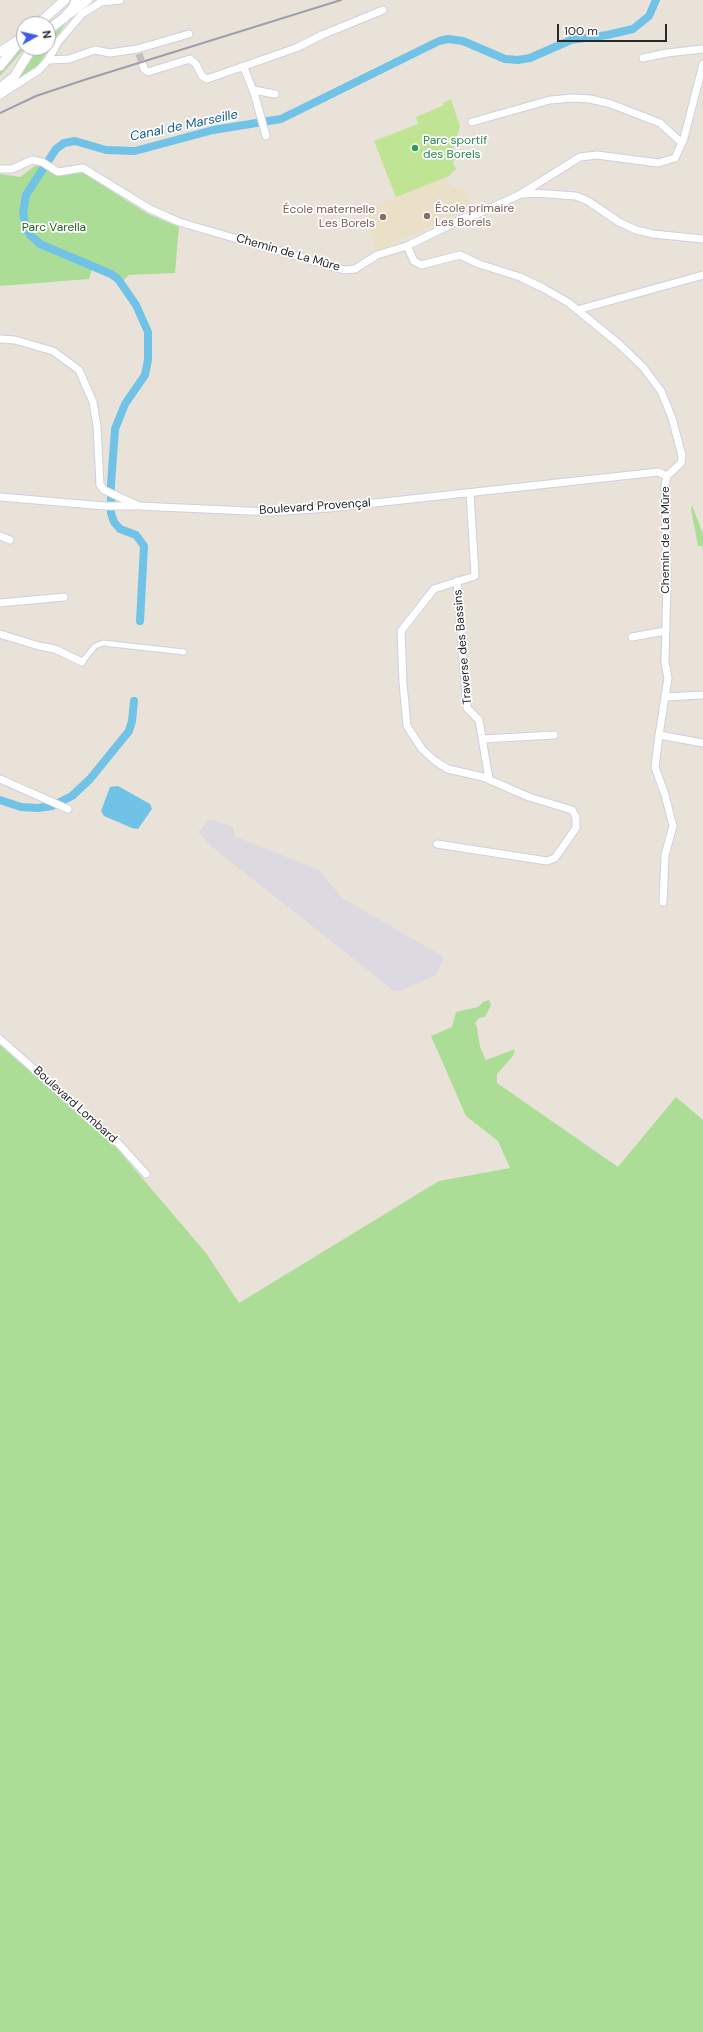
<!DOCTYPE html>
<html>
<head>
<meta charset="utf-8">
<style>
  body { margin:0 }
  #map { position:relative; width:703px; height:2032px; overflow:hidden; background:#e9e2d8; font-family:"DM Sans",sans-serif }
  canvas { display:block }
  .north { position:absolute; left:16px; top:16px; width:40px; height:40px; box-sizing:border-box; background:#fff; border:1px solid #a9a9a9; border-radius:50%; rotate:82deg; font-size:11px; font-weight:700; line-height:16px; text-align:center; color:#272727 }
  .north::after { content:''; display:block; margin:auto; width:14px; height:18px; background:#3f59ef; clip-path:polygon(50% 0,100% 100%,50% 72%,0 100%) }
  .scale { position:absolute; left:557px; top:24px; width:110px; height:18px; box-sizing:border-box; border:2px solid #272727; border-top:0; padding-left:5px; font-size:12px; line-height:14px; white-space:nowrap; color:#272727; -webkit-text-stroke:3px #fff; paint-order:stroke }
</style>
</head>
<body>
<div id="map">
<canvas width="703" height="2032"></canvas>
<div class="north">N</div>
<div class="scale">100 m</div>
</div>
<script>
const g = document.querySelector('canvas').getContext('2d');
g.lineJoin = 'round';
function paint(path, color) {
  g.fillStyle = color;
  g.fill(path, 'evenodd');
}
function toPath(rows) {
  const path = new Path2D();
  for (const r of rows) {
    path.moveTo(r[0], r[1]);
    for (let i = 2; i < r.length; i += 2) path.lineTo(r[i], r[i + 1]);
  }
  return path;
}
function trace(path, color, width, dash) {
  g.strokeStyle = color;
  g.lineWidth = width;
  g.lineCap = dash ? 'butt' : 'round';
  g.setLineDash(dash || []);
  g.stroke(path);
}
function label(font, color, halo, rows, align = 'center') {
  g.font = font + ' "DM Sans",sans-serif';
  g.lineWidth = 3.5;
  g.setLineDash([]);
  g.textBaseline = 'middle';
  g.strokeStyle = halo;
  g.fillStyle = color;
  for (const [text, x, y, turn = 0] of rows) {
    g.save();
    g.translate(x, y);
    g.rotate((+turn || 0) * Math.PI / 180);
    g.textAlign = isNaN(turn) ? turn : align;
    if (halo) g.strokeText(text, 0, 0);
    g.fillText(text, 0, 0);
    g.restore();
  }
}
paint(toPath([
  [210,819,233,827,234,836,319,870,342,898,444,957,436,975,400,991,393,990,212,847,198,832]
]), '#dcd9e1');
paint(toPath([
  [445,177,453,187,464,187,472,207,376,252,369,230,370,226,365,209,378,205]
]), '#eae0c8');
paint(toPath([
  [65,24,39,64,13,83,37,49,48,48,48,38],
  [24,44,25,48,0,76,0,68],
  [39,163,62,174,82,173,88,176,148,214,179,227,175,273,129,275,121,283,111,274,93,266,89,279,0,286,0,174,20,177],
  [692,505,703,534,703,550,702,546,698,546,691,509],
  [489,1000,491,1005,485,1017,479,1018,475,1023,477,1028,480,1047,486,1060,515,1049,513,1056,497,1074,497,1083,618,1167,676,1097,703,1120,703,2032,0,2032,0,1045,114,1145,206,1253,239,1303,439,1181,510,1168,498,1141,466,1116,431,1036,452,1027,456,1012,478,1007,483,1002]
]), '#acdd97');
paint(toPath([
  [451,99,460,127,454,146,455,159,453,164,456,169,449,176,396,197,374,141,418,124,416,117,444,105,443,103]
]), '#bfe493');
paint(toPath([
  [118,786,150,804,152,809,138,829,132,828,104,816,101,811,110,787]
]), '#70c2e6');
trace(toPath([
  [140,621,144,546,136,535,120,529,114,522,111,513,111,484,115,429,125,404,145,375,148,360,148,332,136,305,118,279,111,274,40,244,30,235,26,227,23,213,26,195,56,149,64,143,75,141,106,150,135,151,213,130,281,119,439,41,448,39,463,41,505,59,518,60,530,58,571,40,607,35,633,29,649,16,656,0],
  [0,800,21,807,38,808,52,806,72,796,90,779,129,731,132,721,134,701]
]), '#70c2e6', 8);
trace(toPath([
  [139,54,143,65]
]), '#c2bdb5', 7, [7, 3.5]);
const pedestrian = toPath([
  [82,662,95,646,103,643,184,652]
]);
const minor = toPath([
  [643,58,667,53,703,49],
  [48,60,69,59,95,50,110,53,137,49,189,34],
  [143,65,144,69,148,72,190,59,196,64,202,76,207,79,296,48,322,35,383,10],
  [241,67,245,70,255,96,266,136],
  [253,90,275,94],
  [0,95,39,70,48,60,58,42,82,14,101,2,120,0],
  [472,122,550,100,573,98,590,99,611,104,660,123,682,143],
  [0,169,12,169,32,160,42,162,58,172,83,168,150,209,179,222,344,270,355,269,377,255,407,246,466,217,473,216,519,195,580,157,597,155,658,163,675,158,684,138,703,64],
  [524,194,534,193,576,196,588,201,619,222,636,230,653,234,703,239],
  [407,246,414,261,421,265,460,255,479,264,520,277,543,288,569,303,619,344,643,367,661,391,672,418,682,456,681,463,667,476,665,485,667,581,665,662,668,678,659,735,703,743],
  [577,310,703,275],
  [0,339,15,340,53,351,79,370,93,402,97,426,100,485,104,490,139,506,270,512,329,508,658,472,667,476],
  [0,497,105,506,135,506],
  [0,536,10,540],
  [457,581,467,708,479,720,489,779],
  [0,603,64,597],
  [0,634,39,646,55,649,82,662],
  [632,637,665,631],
  [665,697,703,695],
  [659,735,655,767,665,795,673,826,665,855,663,902],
  [483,739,554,735],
  [0,779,68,809],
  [437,844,547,861,555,858,576,828,576,817,572,810,529,797,483,777,448,769,435,761,422,749,407,726,403,683,401,631,434,589,475,576,470,493],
  [0,1039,119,1144,146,1174]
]);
const tertiary = toPath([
  [71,13,88,0]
]);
const secondary = toPath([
  [38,24,65,0],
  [48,30,65,17,74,6,76,0],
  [0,52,20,39],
  [0,66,24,36],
  [0,88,14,77,32,48]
]);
trace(pedestrian, '#ced0df', 7);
trace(minor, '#ced0df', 9);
trace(tertiary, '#ced0df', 10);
trace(secondary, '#ced0df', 11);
trace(pedestrian, '#fff', 5);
trace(minor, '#fff', 7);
trace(tertiary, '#fff', 8);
trace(secondary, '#fff', 9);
trace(toPath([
  [0,113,36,96,84,80,341,0]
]), '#9c9eb0', 2);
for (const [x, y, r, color] of [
  [415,148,4,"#2e9e5b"],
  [427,216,4,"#8d6e63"],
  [383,217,4,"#8d6e63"]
]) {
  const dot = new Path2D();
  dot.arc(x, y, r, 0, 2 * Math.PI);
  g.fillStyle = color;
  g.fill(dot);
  trace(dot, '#fff', 1.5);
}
label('12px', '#27864d', '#fff', [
  ["Parc sportif",423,141],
  ["des Borels",423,155]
], 'left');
label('12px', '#785e54', '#fff', [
  ["École primaire",435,209],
  ["Les Borels",435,223],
  ["École maternelle",375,210,"right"],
  ["Les Borels",375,224,"right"]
], 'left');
label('12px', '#285d1d', '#fff', [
  ["Parc Varella",54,228]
]);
label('12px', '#272727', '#fff', [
  ["Chemin de La Mûre",288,253,16],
  ["Boulevard Provençal",315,507,-4],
  ["Chemin de La Mûre",666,540,-90],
  ["Traverse des Bassins",463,647,-95],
  ["Boulevard Lombard",75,1105,42]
]);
label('italic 13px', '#145f8d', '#fff', [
  ["Canal de Marseille",184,126,-12]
]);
</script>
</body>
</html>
